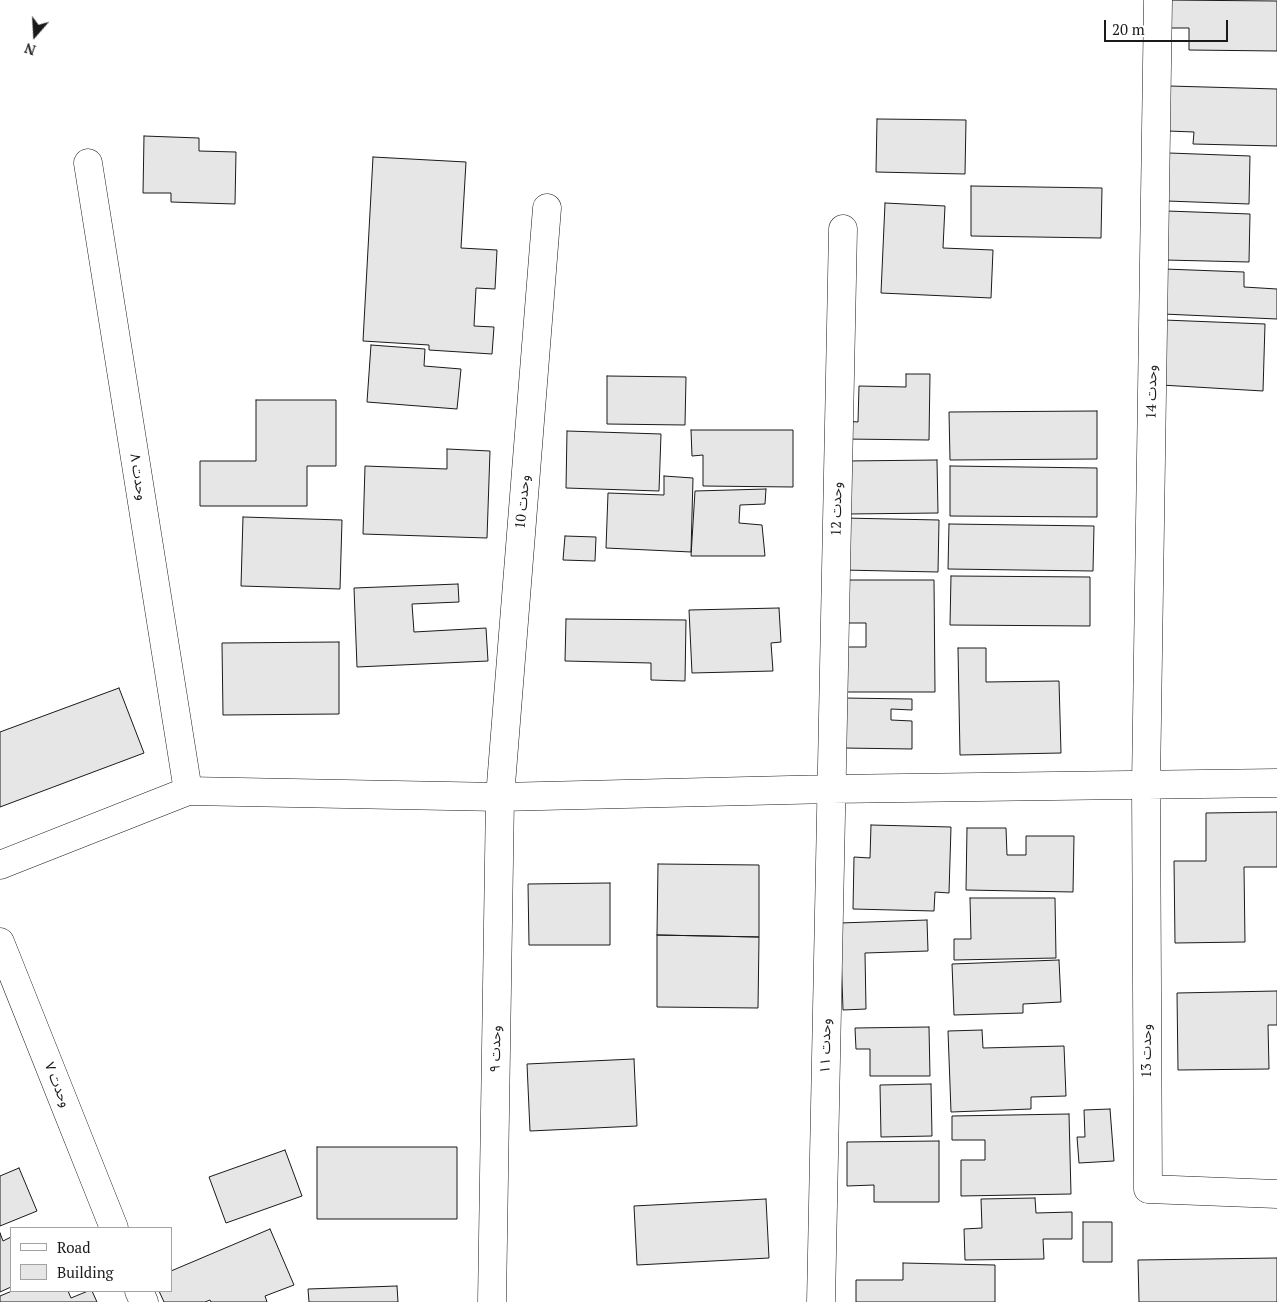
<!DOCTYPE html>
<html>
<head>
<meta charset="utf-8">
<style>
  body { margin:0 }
  #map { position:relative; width:1277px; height:1302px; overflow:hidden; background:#fff; font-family:"PT Serif",serif }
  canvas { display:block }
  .legend { position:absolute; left:10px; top:1227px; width:162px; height:65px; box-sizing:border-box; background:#fff; border:1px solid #a3a3a3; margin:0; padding:6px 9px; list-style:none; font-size:15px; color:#1a1a1a }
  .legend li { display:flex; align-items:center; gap:10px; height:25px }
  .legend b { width:25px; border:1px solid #a3a3a3 }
  .north { position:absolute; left:10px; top:10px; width:50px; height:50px; -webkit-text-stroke:4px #fff; paint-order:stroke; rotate:199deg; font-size:14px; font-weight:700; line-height:20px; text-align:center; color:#1a1a1a }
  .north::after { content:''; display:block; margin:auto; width:18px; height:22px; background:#1a1a1a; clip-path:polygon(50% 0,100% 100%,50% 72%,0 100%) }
  .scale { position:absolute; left:1104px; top:20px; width:124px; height:22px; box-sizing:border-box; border:2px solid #1a1a1a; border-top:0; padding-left:6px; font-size:15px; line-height:18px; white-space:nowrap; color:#1a1a1a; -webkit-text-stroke:4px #fff; paint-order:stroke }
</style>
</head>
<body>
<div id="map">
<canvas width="1277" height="1302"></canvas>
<ul class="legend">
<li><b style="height:6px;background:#fff"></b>Road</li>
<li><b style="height:14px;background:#e6e6e6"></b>Building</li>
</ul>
<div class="north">N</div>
<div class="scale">20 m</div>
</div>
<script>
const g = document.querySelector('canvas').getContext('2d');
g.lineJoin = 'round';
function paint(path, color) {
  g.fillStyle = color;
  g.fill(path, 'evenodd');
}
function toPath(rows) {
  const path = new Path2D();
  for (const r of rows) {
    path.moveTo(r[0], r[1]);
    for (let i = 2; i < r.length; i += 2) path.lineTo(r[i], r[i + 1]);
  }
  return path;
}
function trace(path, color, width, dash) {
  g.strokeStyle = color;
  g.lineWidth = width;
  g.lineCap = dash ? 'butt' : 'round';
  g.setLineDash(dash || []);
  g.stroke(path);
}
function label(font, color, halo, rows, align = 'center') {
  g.font = font + ' "PT Serif","Noto Sans Arabic",serif';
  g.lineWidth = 4;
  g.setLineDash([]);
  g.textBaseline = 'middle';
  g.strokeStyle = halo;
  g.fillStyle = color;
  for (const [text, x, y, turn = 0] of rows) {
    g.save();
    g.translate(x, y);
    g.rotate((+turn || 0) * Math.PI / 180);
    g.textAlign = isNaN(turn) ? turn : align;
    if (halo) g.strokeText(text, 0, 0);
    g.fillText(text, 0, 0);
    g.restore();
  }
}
const building = toPath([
  [1167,0,1277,1,1277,51,1189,50,1189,28,1167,28,1167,0],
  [1169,86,1277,89,1277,146,1193,144,1194,132,1168,131,1169,86],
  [877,119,966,120,965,174,876,172,877,119],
  [144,136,199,138,199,151,236,152,235,204,171,202,171,193,143,193,144,136],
  [1169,153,1250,156,1249,204,1167,201,1169,153],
  [373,157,466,162,461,248,497,250,495,289,476,288,474,326,494,327,492,354,429,350,429,345,363,341,373,157],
  [971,186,1102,188,1101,238,971,236,971,186],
  [885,203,945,206,943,248,993,250,991,298,881,293,885,203],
  [1167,211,1250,214,1249,262,1165,260,1167,211],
  [1165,269,1244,272,1244,287,1277,289,1277,319,1163,314,1165,269],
  [1164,320,1265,324,1263,391,1161,385,1164,320],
  [371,345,425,349,424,366,461,369,457,409,367,402,371,345],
  [906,374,930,374,929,440,844,439,845,421,858,422,859,386,906,387,906,374],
  [607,376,686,377,685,425,607,424,607,376],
  [256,400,336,400,336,466,307,466,307,506,200,506,200,461,256,461,256,400],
  [1097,411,1097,459,950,460,949,412,1097,411],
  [691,430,793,430,793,487,703,486,703,455,692,456,691,430],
  [567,431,661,434,659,491,566,488,567,431],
  [447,449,490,451,487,538,363,534,365,466,447,469,447,449],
  [937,460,938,513,848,514,847,461,937,460],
  [950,466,1097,468,1097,517,950,516,950,466],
  [664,476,693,478,691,552,606,548,608,493,664,495,664,476],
  [766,489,765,504,740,505,739,523,762,525,765,556,691,556,695,491,766,489],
  [243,517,342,520,340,589,241,586,243,517],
  [843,518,939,520,938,572,842,570,843,518],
  [949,524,1094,526,1093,571,948,569,949,524],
  [565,536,596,537,595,561,563,560,565,536],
  [951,576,1090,577,1090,626,950,625,951,576],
  [844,580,934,580,935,692,843,692,843,647,866,647,866,623,845,623,844,580],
  [458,584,459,602,412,604,414,632,486,628,488,661,357,667,354,588,458,584],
  [779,608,781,642,771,643,773,671,692,673,689,610,779,608],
  [566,619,686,620,685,681,651,680,651,663,565,661,566,619],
  [339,642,339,714,223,715,222,643,339,642],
  [958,648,986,648,986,682,1059,681,1061,753,960,755,958,648],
  [119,688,144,753,0,807,0,732,119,688],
  [843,698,912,699,912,710,891,709,891,720,912,721,912,749,843,748,843,698],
  [1277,812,1277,867,1244,867,1245,942,1175,943,1174,861,1206,861,1206,813,1277,812],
  [871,825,951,827,949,893,935,892,934,911,853,909,854,857,870,858,871,825],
  [967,828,1006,828,1007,855,1026,855,1026,836,1074,836,1073,892,966,890,967,828],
  [658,864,759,865,759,937,657,935,658,864],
  [610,883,610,945,529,945,528,884,610,883],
  [970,898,1055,898,1056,958,954,960,954,939,971,939,970,898],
  [927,920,928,951,865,953,866,1009,843,1010,840,923,927,920],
  [657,935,759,937,758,1008,657,1007,657,935],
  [1059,960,1061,1002,1023,1004,1023,1013,954,1015,952,964,1059,960],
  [1277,991,1277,1025,1268,1025,1269,1069,1178,1070,1177,993,1277,991],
  [929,1027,930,1076,870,1076,870,1049,856,1049,855,1028,929,1027],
  [982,1030,983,1048,1064,1046,1066,1096,1031,1097,1031,1109,951,1112,948,1031,982,1030],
  [634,1059,637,1126,530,1131,527,1064,634,1059],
  [931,1084,932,1136,881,1137,880,1085,931,1084],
  [1110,1109,1114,1161,1079,1163,1077,1137,1085,1137,1084,1110,1110,1109],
  [1069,1114,1071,1194,961,1196,961,1160,985,1160,985,1140,952,1140,952,1116,1069,1114],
  [939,1141,939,1202,874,1202,874,1185,847,1186,847,1142,939,1141],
  [317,1147,457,1147,457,1219,317,1219,317,1147],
  [285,1150,302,1196,226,1223,209,1177,285,1150],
  [19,1168,37,1211,0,1226,0,1176,19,1168],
  [1035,1198,1036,1213,1072,1212,1072,1239,1043,1239,1044,1259,965,1260,964,1229,982,1228,981,1199,1035,1198],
  [766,1199,769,1258,637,1265,634,1206,766,1199],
  [1083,1222,1112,1222,1112,1262,1083,1262,1083,1222],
  [270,1229,294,1285,265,1296,267,1302,211,1302,210,1300,205,1302,164,1302,159,1291,171,1291,171,1271,270,1229],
  [0,1233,3,1241,11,1237,11,1287,0,1292,0,1233],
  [1277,1258,1277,1302,1139,1302,1138,1260,1277,1258],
  [903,1263,995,1265,995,1302,856,1302,856,1280,903,1280,903,1263],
  [397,1286,398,1302,309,1302,308,1289,397,1286],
  [12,1291,68,1291,71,1298,88,1291,92,1291,97,1302,0,1302,0,1296,12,1291]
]);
paint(building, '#e6e6e6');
trace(building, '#1a1a1a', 1);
const minor = toPath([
  [1158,0,1146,784,1148,1189,1277,1194],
  [88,163,188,791],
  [0,865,188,791,500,797,831,789,1277,783],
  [0,942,114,1228],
  [139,1291,144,1302],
  [492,1302,500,797,547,208],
  [821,1302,843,229]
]);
trace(minor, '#1a1a1a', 29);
trace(minor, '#fff', 28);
label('14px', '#1a1a1a', '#fff', [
  ["وحدت 14",1152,392,-89],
  ["وحدت ۸",138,477,81],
  ["وحدت 10",523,502,-85],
  ["وحدت 12",837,509,-89],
  ["وحدت ۱۱",826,1046,-89],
  ["وحدت ۹",496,1049,-89],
  ["وحدت 13",1147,1051,-90],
  ["وحدت ۷",57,1085,68]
]);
</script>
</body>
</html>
